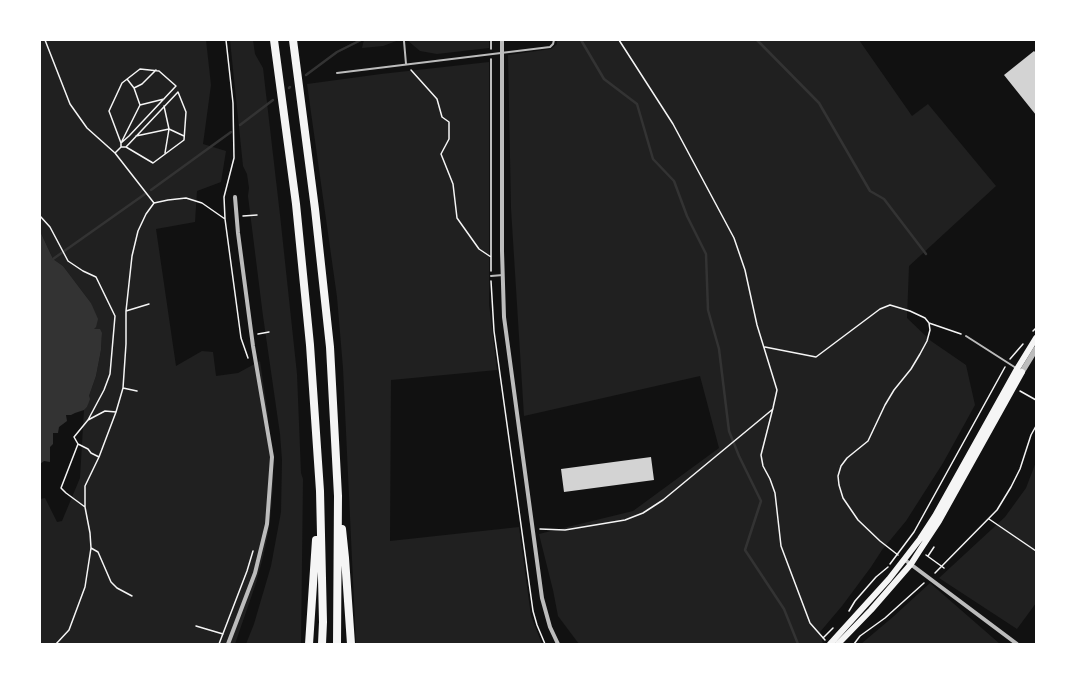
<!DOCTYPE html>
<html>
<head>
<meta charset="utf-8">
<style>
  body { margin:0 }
  #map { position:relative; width:1076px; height:684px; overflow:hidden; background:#111; font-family:"Space Grotesk",sans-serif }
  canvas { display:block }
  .frame { position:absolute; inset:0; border:41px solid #fff; pointer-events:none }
</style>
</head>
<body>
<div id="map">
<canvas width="1076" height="684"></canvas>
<div class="frame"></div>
</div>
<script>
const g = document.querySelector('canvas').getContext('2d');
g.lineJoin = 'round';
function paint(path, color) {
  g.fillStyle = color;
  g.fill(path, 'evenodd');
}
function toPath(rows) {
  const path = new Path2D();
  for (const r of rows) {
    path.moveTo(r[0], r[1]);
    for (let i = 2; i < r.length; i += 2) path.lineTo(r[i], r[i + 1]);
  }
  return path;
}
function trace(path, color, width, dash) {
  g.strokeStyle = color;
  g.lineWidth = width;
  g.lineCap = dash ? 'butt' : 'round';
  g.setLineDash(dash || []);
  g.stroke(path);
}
paint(toPath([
  [40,40,206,40,211,85,203,144,226,151,221,182,197,191,195,222,156,229,176,366,202,351,213,352,216,376,238,373,260,361,268,416,268,445,273,465,273,485,271,511,268,534,263,557,256,583,235,644,40,644,40,499,45,498,57,522,62,521,80,478,84,410,87,407,89,396,96,376,101,350,102,334,93,330,91,303,63,266,53,259,40,231],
  [230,40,253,40,255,54,263,68,280,215,297,374,301,473,303,479,301,644,246,644,254,624,271,566,281,512,282,460,280,434,263,316,248,196,249,188,247,174,243,166],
  [364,40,399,40,383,46,362,48],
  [407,40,489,40,489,48,437,54,420,51],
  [557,40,859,40,912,116,928,104,996,186,909,266,907,318,931,341,966,365,975,405,943,463,906,521,882,550,871,567,842,606,820,632,823,644,579,644,558,616,553,590,539,534,633,511,719,448,700,376,524,416,511,208,508,55,551,49,557,44],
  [489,62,489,304,497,370,391,380,390,541,519,527,531,616,542,644,356,644,343,368,337,297,307,84,381,74],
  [1036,462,1036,603,1017,629,939,578,1005,517,1026,488],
  [930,583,1000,644,861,644,894,616]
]), '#202020');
paint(toPath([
  [40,231,53,259,63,266,91,303,98,319,96,327,94,329,100,329,102,333,101,350,96,376,89,396,90,399,87,407,84,410,75,413,71,415,66,415,67,421,59,427,58,433,53,433,53,444,50,447,50,462,44,461,40,464]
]), '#333');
trace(toPath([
  [581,40,604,79,637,104,653,159,674,181,687,216,706,254,708,310,719,349,729,431,739,456,761,501,745,550,784,609,798,644],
  [757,40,819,103,870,191,884,199,926,254],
  [306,75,337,52,361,40],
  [289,88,290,87],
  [240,125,273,100],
  [151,190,231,132],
  [53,259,145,194]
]), '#333', 2.5);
paint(toPath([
  [1034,51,1036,53,1036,115,1004,75],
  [651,457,654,480,564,492,561,469]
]), '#d3d3d3');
trace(toPath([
  [45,40,70,104,87,128,115,153,154,203],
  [226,40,233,103,234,158,224,197,225,219,241,338,248,358],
  [619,40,673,124,734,238,745,270,757,325,777,390,773,408,761,455,763,466,770,479,775,493,781,546,810,623,825,640],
  [491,49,491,40],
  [411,70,437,99,442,117,449,122,449,139,441,154,453,184,457,218,479,249,491,257],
  [127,79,134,88,140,105,164,99],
  [134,88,142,84,156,70],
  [164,106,169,129,165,153],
  [136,136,169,129,184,136],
  [122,141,140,105],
  [121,147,126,147,153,163,184,140,186,112,178,92,126,147],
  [115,153,121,147,121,143,109,111,122,83,140,69,159,71,176,86,129,136,121,143],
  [40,216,50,227,68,261,83,271,96,277,115,316,110,374,104,390,88,420,74,437,78,444,88,449,91,453,99,457],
  [243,216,257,215],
  [491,271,491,59],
  [491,281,494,331,533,611,537,625,545,644],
  [126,311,149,304],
  [929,323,961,334],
  [1033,331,1036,328],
  [258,334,269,332],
  [765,347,816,357,880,309,890,305,910,311,925,318,929,323,930,330,927,341,920,354,911,369,894,390,885,405,868,441,847,458,841,466,838,476,839,485,843,498,858,520,880,541,898,555],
  [1010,359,1023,344],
  [123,388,137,391],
  [1020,391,1036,400],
  [88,420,105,411,116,412],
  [78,444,61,488,66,493,85,507],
  [989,519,1036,551],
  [540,529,565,530,625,520,643,513,663,500,773,409],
  [91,548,98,552,111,582,117,588,132,596],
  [926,555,944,568],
  [928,556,934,547],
  [890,564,914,532,1005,367],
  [935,573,997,510,1011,487,1020,469,1031,435,1036,426],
  [849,611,855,601,876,577,888,567],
  [196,626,223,634],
  [823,638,833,628],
  [56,644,69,630,85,587,91,548,90,533,85,507,85,486,99,457,116,412,123,388,126,344,126,311,132,256,138,231,146,214,154,203,168,200,186,198,202,203,225,219],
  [219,644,247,571,253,551],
  [854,644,860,636,885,618,924,583]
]), '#f5f5f5', 1.5);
trace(toPath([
  [404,41,406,64],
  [337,73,550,47,553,44,554,40],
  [491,276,503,275],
  [966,336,1016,368]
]), '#bcbcbc', 2);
trace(toPath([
  [502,40,502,251,504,317,542,598,550,627,558,644],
  [905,560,1017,644],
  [228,644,255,573,267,524,272,457,253,346,238,233,235,197]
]), '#bcbcbc', 4);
trace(toPath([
  [1022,372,1036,349]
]), '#bcbcbc', 5.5);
trace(toPath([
  [830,644,889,579,920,539,935,516,1017,369,1036,338],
  [838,644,871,610,911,564,920,550,939,521,1022,372]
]), '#f5f5f5', 6);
trace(toPath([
  [274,40,296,204,310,345,320,491,323,622,322,644],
  [293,40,315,209,330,347,338,496,337,644],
  [342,529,345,558,351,644],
  [309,644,316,540]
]), '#f5f5f5', 8);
</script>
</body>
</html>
